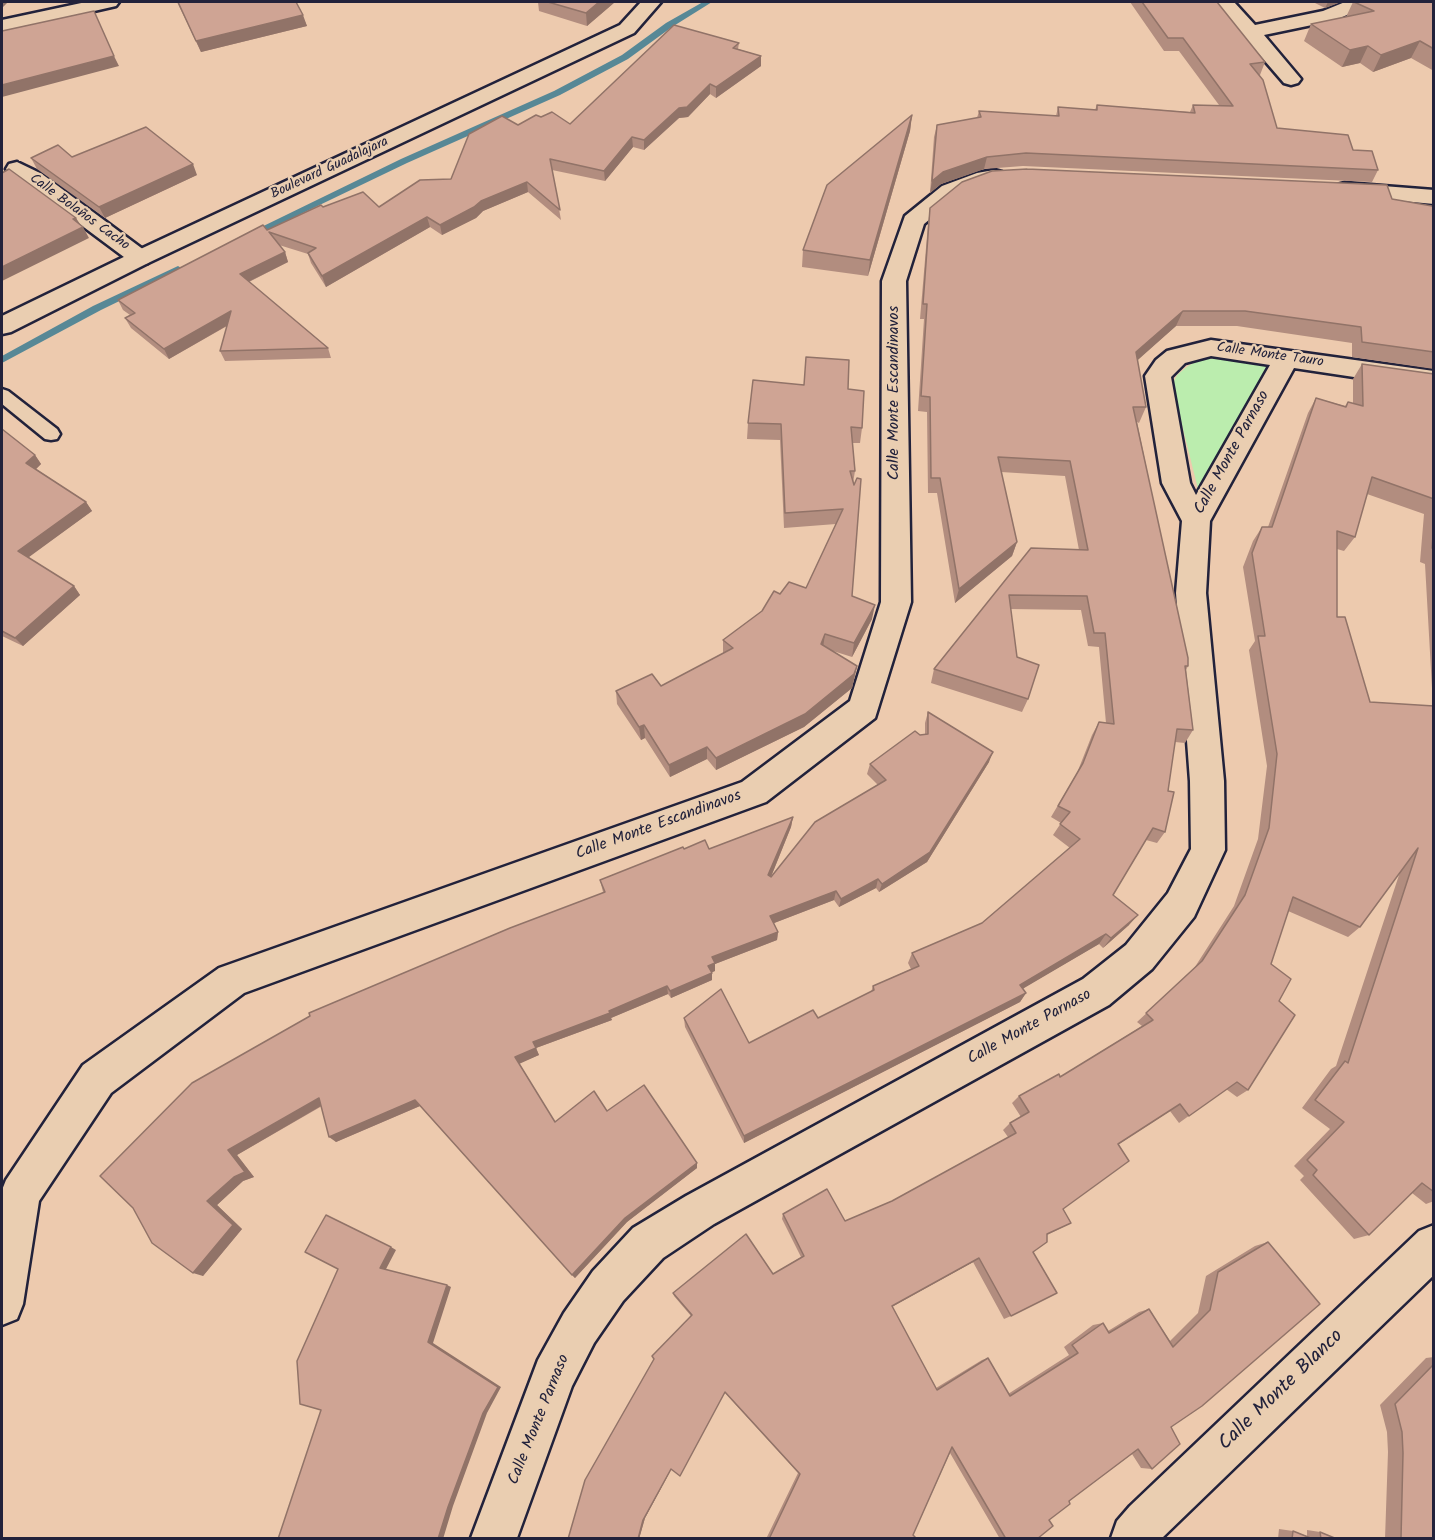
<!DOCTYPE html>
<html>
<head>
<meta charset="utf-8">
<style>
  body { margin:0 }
  #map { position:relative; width:1435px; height:1540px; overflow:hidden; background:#edcaae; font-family:Kalam,sans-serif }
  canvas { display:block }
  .frame { position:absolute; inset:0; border:3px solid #22223b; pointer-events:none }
</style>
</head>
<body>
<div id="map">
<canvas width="1435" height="1540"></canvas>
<div class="frame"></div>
</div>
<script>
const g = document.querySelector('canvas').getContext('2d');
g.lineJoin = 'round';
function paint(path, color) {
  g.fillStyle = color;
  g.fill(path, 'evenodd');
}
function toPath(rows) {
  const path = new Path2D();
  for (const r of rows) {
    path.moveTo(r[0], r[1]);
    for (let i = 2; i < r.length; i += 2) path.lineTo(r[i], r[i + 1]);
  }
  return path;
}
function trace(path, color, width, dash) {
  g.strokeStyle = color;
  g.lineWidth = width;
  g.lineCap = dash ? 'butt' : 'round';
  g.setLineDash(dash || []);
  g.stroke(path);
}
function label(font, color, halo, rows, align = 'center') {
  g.font = font + ' Kalam,sans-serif';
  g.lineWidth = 4.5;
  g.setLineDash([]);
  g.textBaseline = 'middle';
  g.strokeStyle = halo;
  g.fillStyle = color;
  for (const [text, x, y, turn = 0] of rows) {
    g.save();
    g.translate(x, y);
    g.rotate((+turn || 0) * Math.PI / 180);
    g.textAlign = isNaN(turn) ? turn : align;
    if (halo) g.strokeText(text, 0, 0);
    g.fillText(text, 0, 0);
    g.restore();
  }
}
paint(toPath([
  [1224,358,1271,364,1198,489,1172,385,1177,375,1188,366,1201,359]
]), '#bbedae');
paint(toPath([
  [703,2,712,2,672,27,628,59,560,95,407,163,253,237,245,235,401,159,554,91,622,55,666,23,703,2],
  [178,266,183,269,181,271,101,310,2,363,2,356,93,306,178,266]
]), '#578896');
const lane = toPath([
  [2,389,8,391,57,429,60,434,57,439,51,440,45,439,2,404,2,389]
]);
const street = toPath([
  [86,2,119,2,116,6,2,32,2,20,86,2],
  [1214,2,1234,2,1255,25,1323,11,1345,2,1369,2,1366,6,1336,20,1264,35,1301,79,1298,83,1291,85,1284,83,1214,2],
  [17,162,42,174,148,253,152,258,148,263,140,265,132,263,26,184,9,174,6,169,9,164,17,162],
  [994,170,1002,172,1005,177,1002,182,958,196,924,224,906,281,911,602,875,718,766,802,244,993,111,1093,39,1201,23,1304,17,1319,2,1325,2,1190,6,1180,83,1065,219,968,742,782,850,701,881,602,882,281,905,216,942,186,977,173,994,170],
  [1345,183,1434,190,1434,204,1337,195,1334,190,1337,185,1345,183],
  [1211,340,1434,371,1434,389,1294,368,1210,521,1206,593,1224,781,1225,850,1194,917,1152,969,1109,1005,714,1224,663,1258,623,1301,594,1343,572,1386,517,1538,471,1538,538,1360,564,1313,593,1271,633,1228,686,1196,1083,979,1126,945,1168,893,1191,849,1190,781,1176,593,1182,521,1162,483,1145,376,1156,360,1167,351,1211,340],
  [1211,356,1270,365,1196,495,1190,483,1171,377,1185,363,1211,356],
  [1434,1225,1434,1275,1162,1538,1111,1538,1117,1521,1130,1506,1419,1231,1434,1225]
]);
const secondary = toPath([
  [641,2,661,2,634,33,148,263,11,332,2,334,2,316,132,253,620,25,641,2]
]);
trace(lane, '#22223b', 5);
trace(street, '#22223b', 5);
trace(secondary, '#22223b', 5);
paint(lane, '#eaceb1');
paint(street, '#eaceb1');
paint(secondary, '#eaceb1');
paint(toPath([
  [177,2,296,2,307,26,201,52],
  [538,2,615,2,587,26,539,11],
  [1130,2,1217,2,1265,62,1260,75,1259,75,1277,128,1353,150,1378,170,1372,182,1023,166,984,169,941,184,930,193,934,137,937,125,977,118,979,111,1056,116,1058,107,1095,110,1097,105,1190,112,1193,105,1219,105,1179,51,1164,51],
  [1313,2,1341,2,1325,8],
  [1353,2,1434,2,1434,71,1411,58,1373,72,1360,63,1342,67,1304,41,1311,24,1346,17],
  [739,43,738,49,761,56,761,66,716,98,710,94,688,117,679,118,644,150,633,147,605,181,552,170,561,220,528,192,483,211,476,218,442,235,430,227,326,287,311,263,308,254,279,245,285,252,288,262,249,282,328,348,331,358,225,361,220,351,227,326,169,359,131,328,125,318,130,315,123,310,118,300,267,230,323,207,379,207,451,179,518,125,541,117,570,124],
  [912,115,910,131,868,276,802,267,803,250],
  [72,157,197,175,105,218,37,169,31,158],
  [1392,199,1434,207,1434,369,1352,357,1352,343,1237,326,1176,326,1137,360,1146,407,1139,423,1137,422,1188,666,1186,670,1193,730,1185,743,1175,742,1168,791,1165,832,1157,843,1146,840,1113,895,1129,925,1103,948,1099,944,1023,988,1026,993,1020,1002,744,1143,685,1027,684,1018,749,1043,818,1018,871,992,873,986,911,969,908,963,912,953,982,923,1070,848,1053,835,1061,823,1051,817,1077,773,1092,735,1099,722,1106,723,1099,647,1088,646,1081,610,1010,609,1017,657,1028,699,1022,712,931,683,934,669,1031,548,1079,550,1065,476,1001,472,1017,542,1012,556,955,603,937,493,928,493,927,412,918,411,924,319,920,319,928,224,930,208],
  [1362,364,1434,374,1434,1201,1426,1204,1412,1193,1369,1235,1354,1239,1300,1180,1304,1176,1294,1166,1330,1129,1302,1108,1331,1069,1336,1066,1400,872,1360,927,1348,937,1288,911,1271,964,1279,1001,1248,1090,1237,1097,1226,1089,1179,1123,1170,1111,1119,1144,1063,1209,1071,1223,1047,1235,1033,1252,1011,1316,1004,1319,973,1262,892,1306,936,1388,982,1360,988,1358,1008,1394,1069,1355,1064,1347,1093,1325,1103,1323,1108,1331,1139,1312,1149,1309,1170,1341,1198,1313,1206,1276,1255,1246,1268,1242,1171,1427,1152,1469,1141,1468,1132,1454,1069,1501,1049,1520,1037,1539,1000,1539,950,1453,913,1535,917,1539,766,1539,798,1473,725,1393,671,1470,645,1518,639,1539,568,1539,691,1316,674,1296,673,1293,773,1274,801,1257,782,1219,783,1214,845,1221,892,1201,1008,1137,1003,1130,1010,1123,1021,1117,1012,1103,1019,1096,1060,1077,1142,1026,1137,1022,1193,970,1234,906,1258,839,1267,766,1249,650,1255,641,1243,567,1253,541,1262,527,1268,527,1308,413,1316,398,1345,406,1348,402,1353,403,1353,379],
  [1367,494,1424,514,1420,562,1425,564,1433,706,1370,702,1337,617,1337,549,1344,551,1355,537],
  [848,389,862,428,860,443,852,443,855,471,853,483,852,596,872,619,852,657,833,651,857,666,852,688,804,727,716,770,707,759,670,777,645,738,641,740,617,704,616,691,661,686,723,654,723,640,762,611,780,594,806,588,836,524,784,528,780,440,747,439,748,423],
  [2,429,35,455,41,464,36,469,86,502,92,511,28,557,74,586,80,595,23,646,2,636],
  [928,712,989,762,927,862,879,892,876,888,839,907,834,900,774,923,778,932,777,940,715,964,715,971,711,972,712,980,671,998,668,994,611,1018,612,1020,536,1048,539,1055,519,1063,555,1122,697,1168,627,1222,575,1278,420,1106,336,1142,322,1106,237,1155,254,1177,243,1181,217,1205,242,1229,203,1276,133,1208,603,892,600,880,684,849,709,849,793,817,791,827,771,877,878,785,867,774,870,764,920,735,925,734,925,723],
  [1434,1357,1434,1539,1385,1539,1388,1452,1387,1432,1380,1405,1426,1358],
  [1279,1529,1293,1531,1307,1536,1307,1530,1320,1532,1337,1539,1278,1539]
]), '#b28d7f');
paint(toPath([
  [2,2,8,2,2,8],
  [599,2,615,2,587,26,586,13],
  [1328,2,1341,2,1325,8],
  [303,15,307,26,201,52,196,41],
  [1420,41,1411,58,1373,72,1381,55],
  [1368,46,1360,63,1342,67,1350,50],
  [114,56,119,66,2,97,2,85],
  [761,56,761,66,716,98,716,87],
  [710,84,710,94,688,117,679,118,644,150,644,140,679,108],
  [912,115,910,131,868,276,870,260],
  [632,137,633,147,605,181,604,171],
  [987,157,984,169,941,184,930,193,932,181,943,172],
  [193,164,197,175,105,218,99,207],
  [527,182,528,192,483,211,476,218,442,235,440,225,481,201],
  [427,217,430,227,326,287,322,276],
  [76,218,82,227,83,227,89,238,2,281,2,267],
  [285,252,288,262,244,284,240,274],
  [231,311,235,321,169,359,164,349],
  [1183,311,1176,326,1130,367,1136,352],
  [35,455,41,464,33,472,26,463],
  [86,502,92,511,25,560,18,551],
  [1017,542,1012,556,955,603,959,589],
  [74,586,80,595,23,646,15,638],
  [875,605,872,619,852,657,854,643],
  [825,634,823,648,821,644],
  [857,666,852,688,804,727,716,770,716,758],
  [644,725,645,738,641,740,639,727],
  [707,747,707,759,670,777,669,765],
  [993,752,989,762,927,862,879,892,882,884],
  [793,817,791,827,768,884,768,875],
  [878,879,876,888,839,907,841,899],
  [836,891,834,900,769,925,770,916],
  [1138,915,1129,925,1103,948,1111,938],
  [778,932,777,940,715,964,715,971,708,974,708,966,712,957],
  [1106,934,1099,944,1014,994,1020,985],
  [712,973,712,980,671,998,670,991],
  [667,986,668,994,611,1018,612,1020,536,1048,539,1055,519,1064,515,1057,533,1042],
  [1026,993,1020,1002,744,1143,744,1136],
  [319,1098,326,1103,237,1155,254,1177,243,1181,217,1205,242,1229,203,1276,193,1273,207,1201,228,1150],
  [415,1100,420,1106,336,1142,329,1137],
  [697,1163,697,1168,627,1222,575,1278,572,1275,625,1218],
  [391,1247,396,1250,385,1271,380,1268],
  [979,1258,973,1262,888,1309,892,1306],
  [447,1285,451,1287,433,1343,501,1387,487,1413,453,1506,443,1539,438,1539,428,1342],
  [672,1468,645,1518,639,1539,638,1539,643,1520]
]), '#917368');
const building = toPath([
  [178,2,296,2,303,15,196,41,178,2],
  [548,2,599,2,586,13,548,2],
  [1142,2,1217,2,1265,62,1250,64,1263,80,1277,128,1348,135,1353,150,1372,151,1378,170,1026,153,987,157,943,172,932,181,937,125,981,117,979,111,1059,116,1058,107,1097,110,1097,105,1195,113,1193,105,1233,106,1183,38,1168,38,1142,2],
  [1354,2,1434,2,1434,49,1420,41,1381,55,1368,46,1350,50,1311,24,1374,11,1354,2],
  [94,11,114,56,2,85,2,31,94,11],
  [674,25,739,43,733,48,761,56,716,87,710,84,687,107,679,108,644,140,632,137,604,171,550,159,560,210,527,182,481,201,474,207,440,225,427,217,322,276,308,253,316,248,269,232,285,252,240,274,328,348,220,351,231,311,164,349,125,318,135,313,118,300,263,225,267,230,321,205,323,207,363,192,379,207,420,180,451,179,469,134,502,116,518,125,536,115,541,117,552,112,570,124,674,25],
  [912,115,870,260,803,250,827,185,912,115],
  [146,127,193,164,99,207,31,158,58,145,72,157,146,127],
  [9,169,76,218,73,219,83,227,2,267,2,173,9,169],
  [1027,169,1387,185,1392,199,1432,206,1434,207,1434,352,1362,342,1361,327,1245,311,1183,311,1136,352,1146,407,1133,407,1188,658,1188,666,1185,666,1193,730,1177,729,1168,791,1174,792,1165,832,1153,828,1113,895,1138,915,1111,938,1106,934,1020,985,1026,993,744,1136,684,1018,721,989,749,1043,813,1010,818,1018,874,990,873,986,919,966,912,953,982,923,1080,839,1060,824,1070,812,1058,806,1083,763,1099,722,1114,724,1105,633,1094,633,1087,596,1009,595,1017,657,1039,665,1028,699,934,669,1031,548,1088,550,1070,461,998,457,1017,542,959,589,940,478,931,478,930,397,921,396,927,304,923,304,930,208,962,182,992,171,1027,169],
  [806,357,849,360,848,389,864,391,862,428,851,427,855,471,850,471,854,485,857,478,861,479,852,596,875,605,854,643,825,634,821,644,857,666,854,674,805,714,716,758,707,747,669,765,644,725,639,727,616,691,652,674,661,686,733,648,723,640,762,611,774,591,780,594,789,582,806,588,843,509,785,513,781,424,748,423,753,380,804,385,806,357],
  [1362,364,1434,374,1434,499,1372,477,1355,537,1337,531,1337,617,1345,617,1370,702,1434,706,1434,1192,1422,1183,1369,1235,1313,1175,1317,1170,1307,1160,1344,1122,1315,1100,1345,1061,1348,1063,1418,848,1360,927,1293,897,1271,964,1291,979,1279,1001,1295,1015,1248,1090,1237,1082,1189,1116,1180,1104,1118,1144,1129,1161,1063,1209,1071,1223,1047,1234,1047,1242,1033,1252,1057,1293,1011,1316,979,1258,892,1306,937,1390,988,1358,1010,1396,1078,1353,1072,1345,1103,1323,1109,1333,1149,1309,1173,1347,1210,1310,1218,1272,1268,1242,1320,1304,1202,1406,1171,1427,1180,1444,1152,1469,1138,1449,1069,1501,1070,1504,1049,1520,1053,1526,1037,1539,1006,1539,952,1447,913,1535,917,1539,769,1539,800,1474,725,1392,680,1476,671,1469,643,1520,638,1539,568,1539,585,1480,654,1359,652,1356,692,1315,673,1293,746,1234,773,1274,804,1256,783,1214,827,1189,845,1221,892,1201,1016,1133,1010,1123,1029,1112,1019,1096,1059,1074,1060,1077,1153,1020,1146,1013,1202,961,1245,895,1269,828,1277,754,1258,636,1265,636,1252,553,1262,527,1272,527,1316,398,1346,407,1348,402,1363,406,1362,364],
  [2,429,35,455,26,463,86,502,18,551,74,586,15,638,2,631,2,429],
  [1434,524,1434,549,1432,548,1434,524],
  [928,712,993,752,930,852,882,884,878,879,841,899,836,891,770,916,778,932,712,957,715,963,708,966,712,973,670,991,667,986,609,1011,610,1013,533,1042,536,1048,515,1057,555,1122,594,1091,607,1111,644,1085,697,1163,625,1218,572,1275,415,1100,329,1137,319,1098,228,1150,245,1172,234,1177,207,1201,233,1225,193,1273,152,1243,133,1208,100,1176,192,1083,310,1016,309,1013,510,928,605,892,600,880,683,847,684,849,705,840,709,849,793,817,768,875,771,877,815,822,886,780,870,764,915,731,920,735,928,734,928,712],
  [326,1215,391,1247,380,1268,447,1285,428,1342,498,1387,483,1413,448,1507,438,1539,278,1539,321,1410,300,1404,297,1361,338,1269,305,1252,326,1215],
  [1434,1364,1434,1539,1401,1539,1403,1453,1402,1432,1395,1404,1434,1364],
  [1293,1531,1313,1539,1292,1539,1293,1531],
  [1320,1532,1337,1539,1321,1539,1320,1532]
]);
paint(building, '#cfa494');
trace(building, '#917368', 1.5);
label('14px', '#22223b', '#eaceb1', [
  ["Boulevard Guadalajara",330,169,-25],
  ["Calle Bolaños Cacho",79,213,36],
  ["Calle Monte Tauro",1270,356,8]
]);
label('16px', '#22223b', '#eaceb1', [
  ["Calle Monte Escandinavos",895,393,-90],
  ["Calle Monte Parnaso",1233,453,-61],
  ["Calle Monte Escandinavos",659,826,-20],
  ["Calle Monte Parnaso",1030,1028,-29],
  ["Calle Monte Parnaso",540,1420,-68]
]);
label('20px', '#22223b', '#eaceb1', [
  ["Calle Monte Blanco",1282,1391,-44]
]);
</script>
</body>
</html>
